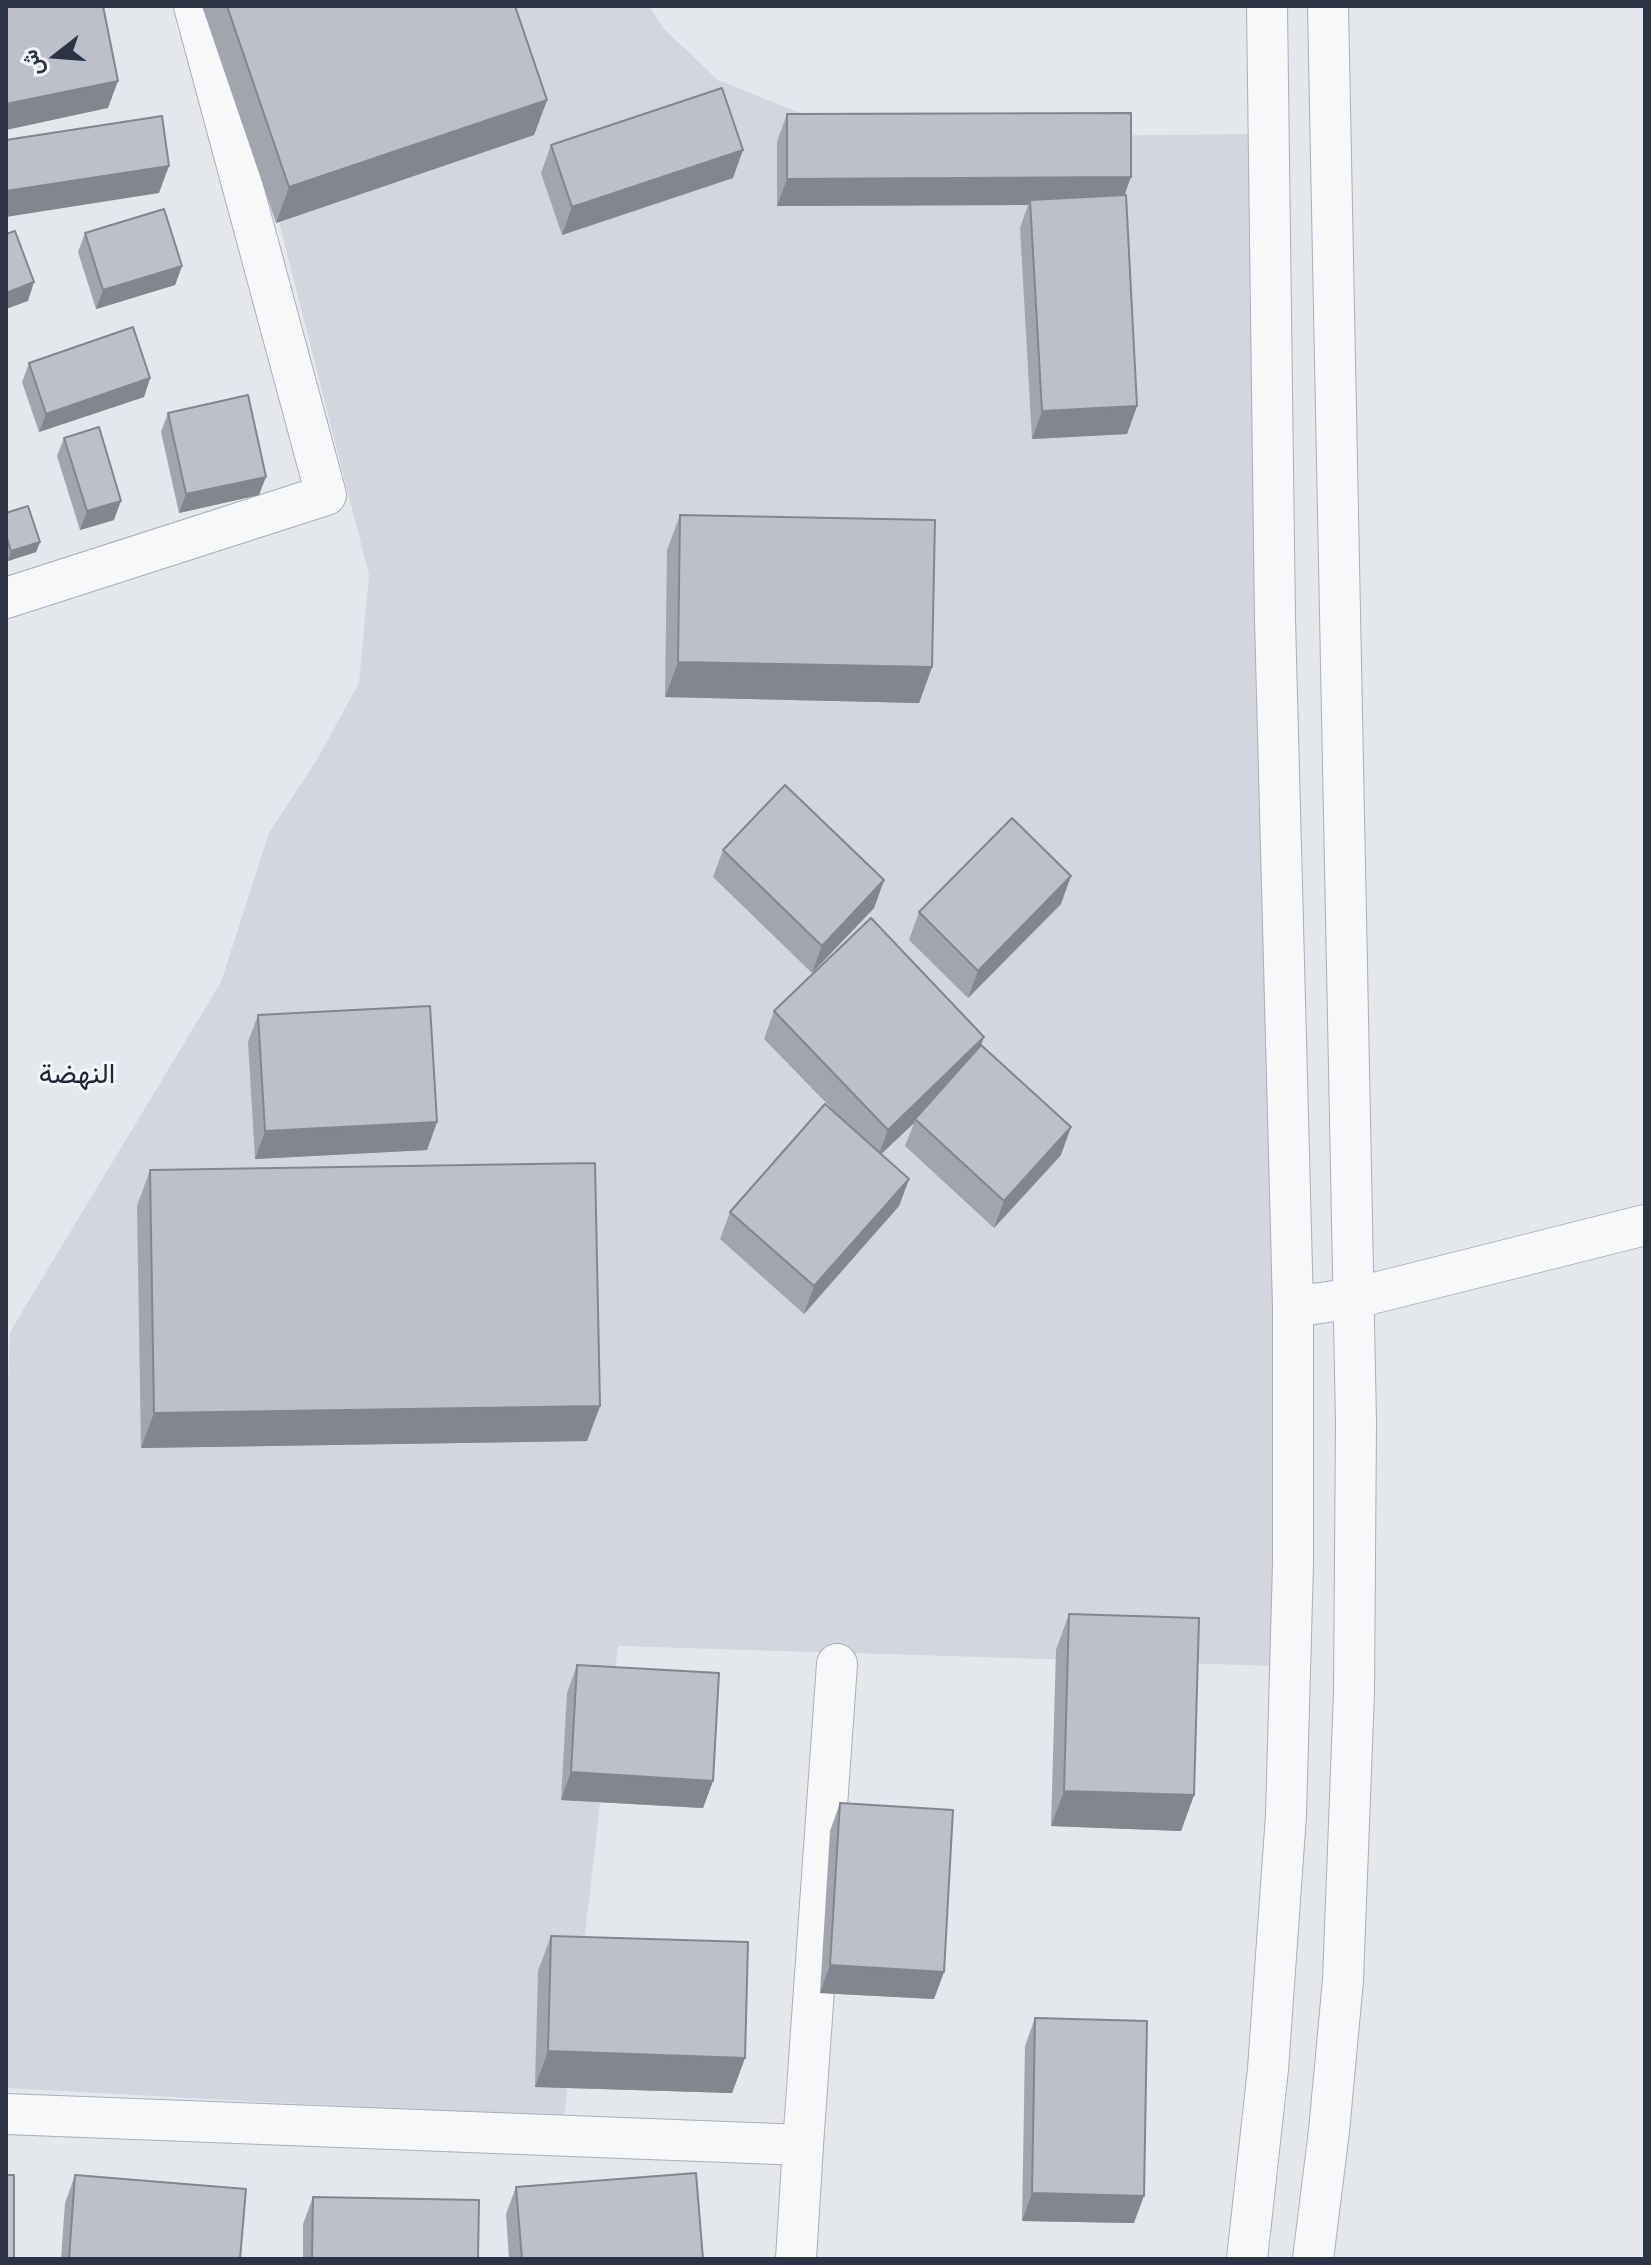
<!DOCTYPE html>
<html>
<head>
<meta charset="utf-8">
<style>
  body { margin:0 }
  #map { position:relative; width:1651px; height:2265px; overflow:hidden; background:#e4e7ec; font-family:"Roboto Condensed",Vazirmatn,sans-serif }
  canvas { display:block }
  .frame { position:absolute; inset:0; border:8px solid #2b3445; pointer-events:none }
  .north { position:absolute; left:16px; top:16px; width:80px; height:80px; -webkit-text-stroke:6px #f4f6f9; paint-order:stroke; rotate:253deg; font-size:22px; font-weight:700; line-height:32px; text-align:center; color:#2b3445 }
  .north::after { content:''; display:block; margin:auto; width:28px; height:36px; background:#2b3445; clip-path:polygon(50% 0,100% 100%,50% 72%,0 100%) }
</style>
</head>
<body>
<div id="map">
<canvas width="1651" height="2265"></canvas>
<div class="frame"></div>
<div class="north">ش</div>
</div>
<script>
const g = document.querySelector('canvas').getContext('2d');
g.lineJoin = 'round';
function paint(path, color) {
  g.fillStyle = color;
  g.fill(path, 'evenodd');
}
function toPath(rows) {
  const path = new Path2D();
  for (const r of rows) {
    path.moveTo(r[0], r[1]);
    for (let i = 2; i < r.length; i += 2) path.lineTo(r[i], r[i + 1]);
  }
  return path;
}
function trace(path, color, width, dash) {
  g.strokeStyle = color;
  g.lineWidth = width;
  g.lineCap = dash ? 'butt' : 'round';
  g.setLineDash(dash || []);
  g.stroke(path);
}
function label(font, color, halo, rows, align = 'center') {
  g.font = font + ' "Roboto Condensed",Vazirmatn,sans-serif';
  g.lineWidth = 6;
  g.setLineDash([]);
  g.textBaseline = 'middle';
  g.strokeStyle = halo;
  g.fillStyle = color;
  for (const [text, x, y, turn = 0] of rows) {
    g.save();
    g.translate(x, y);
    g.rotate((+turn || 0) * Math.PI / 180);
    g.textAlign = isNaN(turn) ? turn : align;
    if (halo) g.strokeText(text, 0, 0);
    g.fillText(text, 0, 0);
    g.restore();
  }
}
paint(toPath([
  [224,6,649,6,664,29,718,80,852,134,949,137,1269,134,1277,1666,618,1646,564,2118,6,2088,6,1428,10,1332,221,982,269,833,318,758,359,683,369,575]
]), '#d2d6de');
const minor = toPath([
  [6,598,326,495,194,6],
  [1293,1307,1355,1298,1645,1225],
  [6,2114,803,2145,837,1664],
  [796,2259,803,2145],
  [1247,2259,1268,2069,1286,1815,1293,1564,1293,1307,1275,619,1267,6],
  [1313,2259,1329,2131,1343,1980,1354,1692,1356,1422,1328,6]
]);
trace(minor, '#a9aeb7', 42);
trace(minor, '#f7f8fa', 40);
paint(toPath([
  [202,6,515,6,547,100,534,135,276,223],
  [787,114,1125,196,1137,406,1127,434,1032,439,1020,228,1028,205,777,206,777,142],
  [551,145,733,178,562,235,541,173],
  [85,233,182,266,175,285,96,309,78,252],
  [29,363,150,378,144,397,39,432,22,382],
  [168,413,259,495,179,513,161,432],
  [64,438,114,520,80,530,57,456],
  [6,513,40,542,36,552,8,561,6,556],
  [680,515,932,667,919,703,665,697,667,550],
  [723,850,884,880,874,908,812,973,713,877],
  [1061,904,968,998,909,940,919,912],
  [774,1011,981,1045,1061,1155,994,1228,905,1146,914,1123,881,1154,909,1179,899,1206,804,1314,720,1239,730,1212,837,1114,764,1039],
  [258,1015,437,1122,427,1150,255,1159,248,1042],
  [150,1170,600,1406,587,1441,141,1448,137,1206],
  [1069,1614,1194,1795,1181,1831,1051,1826,1056,1650],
  [577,1665,713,1781,703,1808,561,1800,567,1693],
  [840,1803,944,1972,934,1999,820,1993,830,1831],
  [551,1936,745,2058,732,2093,535,2087,538,1971],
  [1035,2018,1134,2223,1022,2221,1025,2046],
  [75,2175,240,2259,61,2259,65,2203],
  [516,2187,703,2259,509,2259,506,2214],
  [313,2197,478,2259,303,2259,303,2224]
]), '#a1a5ae');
paint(toPath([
  [118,81,108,108,6,130,6,104],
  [547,100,534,135,276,223,289,187],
  [743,150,733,178,562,235,572,207],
  [169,166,159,193,6,217,6,191],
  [1131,177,1121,205,1030,200,1028,205,777,206,787,179],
  [182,266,175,285,96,309,103,290],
  [34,282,28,301,6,309,6,293],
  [150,378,144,397,39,432,46,414],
  [1137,406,1127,434,1032,439,1042,411],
  [266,477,259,495,179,513,186,494],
  [121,501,114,520,80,530,87,511],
  [40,542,36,552,8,561,11,551],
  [678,662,932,667,919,703,665,697],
  [1071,876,1061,904,968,998,978,971],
  [884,880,874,908,812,973,822,946],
  [984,1037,974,1065,915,1119,914,1123,878,1157,888,1130],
  [437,1122,427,1150,255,1159,265,1131],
  [1071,1127,1061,1155,994,1228,1004,1201],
  [909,1179,899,1206,804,1314,814,1286],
  [600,1406,587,1441,141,1448,154,1413],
  [571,1772,713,1781,703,1808,561,1800],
  [1064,1791,1194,1795,1181,1831,1051,1826],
  [830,1965,944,1972,934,1999,820,1993],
  [548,2051,745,2058,732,2093,535,2087],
  [1032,2193,1144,2196,1134,2223,1022,2221]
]), '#83868d');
const building = toPath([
  [6,6,103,6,118,81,6,104,6,6],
  [227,6,515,6,547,100,289,187,227,6],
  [722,88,743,150,572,207,551,145,722,88],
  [1131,113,1131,177,787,179,787,114,1131,113],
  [162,116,169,166,6,191,6,140,162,116],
  [1126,195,1137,406,1042,411,1030,200,1126,195],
  [164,209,182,266,103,290,85,233,164,209],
  [15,231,34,282,6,293,6,234,15,231],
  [133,327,150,378,46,414,29,363,133,327],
  [248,395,266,477,186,494,168,413,248,395],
  [99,427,121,501,87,511,64,438,99,427],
  [28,506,40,542,11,551,6,535,6,513,28,506],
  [680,515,935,520,932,667,678,662,680,515],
  [785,785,884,880,822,946,723,850,785,785],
  [1012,818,1071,876,978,971,919,912,1012,818],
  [871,918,984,1037,888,1130,774,1011,871,918],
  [430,1006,437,1122,265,1131,258,1015,430,1006],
  [981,1045,1071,1127,1004,1201,915,1119,981,1045],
  [825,1104,909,1179,814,1286,730,1212,825,1104],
  [595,1163,600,1406,154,1413,150,1170,595,1163],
  [1069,1614,1199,1618,1194,1795,1064,1791,1069,1614],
  [577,1665,719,1673,713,1781,571,1772,577,1665],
  [840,1803,953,1810,944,1972,830,1965,840,1803],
  [551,1936,748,1942,745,2058,548,2051,551,1936],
  [1035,2018,1147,2021,1144,2196,1032,2193,1035,2018],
  [696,2173,703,2259,522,2259,516,2187,696,2173],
  [6,2175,14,2175,14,2259,6,2259,6,2175],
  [75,2175,246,2189,240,2259,69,2259,75,2175],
  [313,2197,479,2200,478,2259,312,2259,313,2197]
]);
paint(building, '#bbc0ca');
trace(building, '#83868d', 2);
label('28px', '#1d2536', '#f4f6f9', [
  ["النهضة",77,1076]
]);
</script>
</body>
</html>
